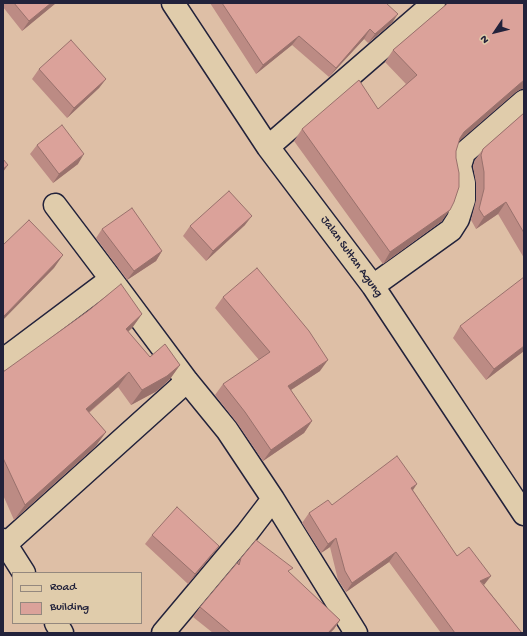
<!DOCTYPE html>
<html>
<head>
<meta charset="utf-8">
<style>
  body { margin:0 }
  #map { position:relative; width:527px; height:636px; overflow:hidden; background:#debfa6; font-family:"Gochi Hand",sans-serif }
  canvas { display:block }
  .frame { position:absolute; inset:0; border:4px solid #22223b; pointer-events:none }
  .legend { position:absolute; left:12px; top:572px; width:130px; height:52px; box-sizing:border-box; background:#e0ccab; border:1px solid #94887e; margin:0; padding:5px 7px; list-style:none; font-size:12px; color:#22223b }
  .legend li { display:flex; align-items:center; gap:8px; height:20px }
  .legend b { width:20px; border:1px solid #94887e }
  .north { position:absolute; left:475px; top:12px; width:40px; height:40px; -webkit-text-stroke:3px #e0ccab; paint-order:stroke; rotate:235deg; font-size:11px; font-weight:700; line-height:16px; text-align:center; color:#22223b }
  .north::after { content:''; display:block; margin:auto; width:14px; height:18px; background:#22223b; clip-path:polygon(50% 0,100% 100%,50% 72%,0 100%) }
</style>
</head>
<body>
<div id="map">
<canvas width="527" height="636"></canvas>
<div class="frame"></div>
<ul class="legend">
<li><b style="height:5px;background:#e0ccab"></b>Road</li>
<li><b style="height:11px;background:#dba29a"></b>Building</li>
</ul>
<div class="north">N</div>
</div>
<script>
const g = document.querySelector('canvas').getContext('2d');
g.lineJoin = 'round';
function toPath(rows) {
  const path = new Path2D();
  for (const r of rows) {
    path.moveTo(r[0], r[1]);
    for (let i = 2; i < r.length; i += 2) path.lineTo(r[i], r[i + 1]);
  }
  return path;
}
function trace(path, color, width, dash) {
  g.strokeStyle = color;
  g.lineWidth = width;
  g.lineCap = dash ? 'butt' : 'round';
  g.setLineDash(dash || []);
  g.stroke(path);
}
function paint(path, color) {
  g.fillStyle = color;
  g.fill(path, 'evenodd');
}
function label(font, color, halo, rows, align = 'center') {
  g.font = font + ' "Gochi Hand",sans-serif';
  g.lineWidth = 4;
  g.setLineDash([]);
  g.textBaseline = 'middle';
  g.strokeStyle = halo;
  g.fillStyle = color;
  for (const [text, x, y, turn = 0] of rows) {
    g.save();
    g.translate(x, y);
    g.rotate((+turn || 0) * Math.PI / 180);
    g.textAlign = isNaN(turn) ? turn : align;
    if (halo) g.strokeText(text, 0, 0);
    g.fillText(text, 0, 0);
    g.restore();
  }
}
const minor = toPath([
  [173,3,268,147,373,286,524,514],
  [268,147,434,3],
  [55,205,111,279,187,381,227,430,273,499,356,633],
  [373,286,451,230,458,219,464,200,464,183,460,166,464,153,524,101],
  [3,360,111,279],
  [3,540,24,573],
  [6,544,187,381],
  [56,623,62,633],
  [163,633,247,533,273,499]
]);
trace(minor, '#22223b', 25);
trace(minor, '#e0ccab', 22);
paint(toPath([
  [3,3,56,3,22,31,3,7],
  [210,3,386,3,392,23,368,43,364,39,329,77,292,45,256,74],
  [446,3,524,3,521,89,516,92,459,141,456,151,442,221,383,264,294,141,302,129,378,109,406,84,385,62,393,50,446,5],
  [39,69,106,79,99,88,67,118,32,79],
  [524,113,524,258,498,214,476,229,471,220,476,200,476,183,473,166,475,160,483,149],
  [37,145,78,164,53,183,30,154],
  [245,225,206,261,183,236,190,226],
  [102,229,162,251,156,261,127,280,96,238],
  [223,297,320,371,291,390,312,421,304,433,263,461,237,423,215,395,223,384,259,360,215,308],
  [142,314,132,328,128,332,150,357,180,365,170,379,157,391,131,405,118,387,89,413,106,432,95,447,14,520,3,495,3,372],
  [460,326,524,351,486,380,453,338],
  [413,490,457,556,484,585,522,633,441,633,389,562,346,592,338,580,330,547,321,553,302,523,309,513],
  [152,535,212,555,188,584,145,544],
  [241,558,290,573,340,620,334,629,330,633,213,633,193,617,200,607,237,563]
]), '#bc8b84');
paint(toPath([
  [51,3,56,3,22,31,29,21],
  [398,14,392,23,368,43,375,34],
  [370,29,364,39,329,77,336,68],
  [299,36,292,45,256,74,263,65],
  [106,79,99,88,67,118,74,108],
  [524,80,524,89,521,89,516,92,456,144,464,132],
  [84,154,78,164,53,183,59,174],
  [8,165,3,172,3,169],
  [506,202,498,214,476,229,484,217],
  [450,210,442,221,383,264,390,252],
  [252,216,245,225,206,261,213,251],
  [162,251,156,261,127,280,134,271],
  [63,255,54,268,3,320,3,317],
  [142,314,132,328,115,343,126,329],
  [524,346,524,351,486,380,494,369],
  [328,360,320,371,280,397,288,386],
  [180,365,170,379,157,391,131,405,142,390],
  [129,372,118,387,75,424,86,409],
  [312,421,304,433,263,461,271,450],
  [106,432,95,447,14,520,25,505],
  [417,484,411,493,411,488],
  [336,538,330,547,321,553,328,544],
  [219,546,212,555,188,584,195,574],
  [396,552,389,562,346,592,352,583],
  [491,576,484,585,480,581],
  [340,620,334,629,330,633,328,633]
]), '#99716c');
const building = toPath([
  [14,3,51,3,29,21,14,3],
  [222,3,386,3,398,14,375,34,370,29,336,68,299,36,263,65,222,3],
  [448,3,524,3,524,80,464,132,460,138,456,151,456,158,459,173,459,187,454,202,450,210,390,252,302,129,359,80,378,109,417,75,393,50,448,3],
  [71,40,106,79,74,108,39,69,71,40],
  [524,113,524,233,506,202,484,217,479,209,484,189,484,172,481,155,483,149,524,113],
  [62,125,84,154,59,174,37,145,62,125],
  [3,159,8,165,3,169,3,159],
  [229,191,252,216,213,251,190,226,229,191],
  [132,208,162,251,134,271,102,229,132,208],
  [29,220,63,255,3,317,3,245,29,220],
  [257,268,309,331,328,360,288,386,312,421,271,450,245,412,223,384,270,352,223,297,257,268],
  [524,277,524,346,494,369,460,326,524,277],
  [121,284,142,314,126,329,150,357,165,344,180,365,167,376,142,390,129,372,86,409,106,432,25,505,3,458,3,372,88,311,121,284],
  [397,456,417,484,411,488,457,556,469,547,491,576,480,581,522,633,455,633,396,552,352,583,345,571,336,538,328,544,309,513,328,500,332,505,397,456],
  [177,507,219,546,195,574,152,535,177,507],
  [256,540,293,568,288,571,340,620,328,633,231,633,200,607,237,563,239,565,241,558,256,540]
]);
paint(building, '#dba29a');
trace(building, '#99716c', 1);
label('12px', '#22223b', '#e0ccab', [
  ["Jalan Sultan Agung",351,257,54]
]);
</script>
</body>
</html>
